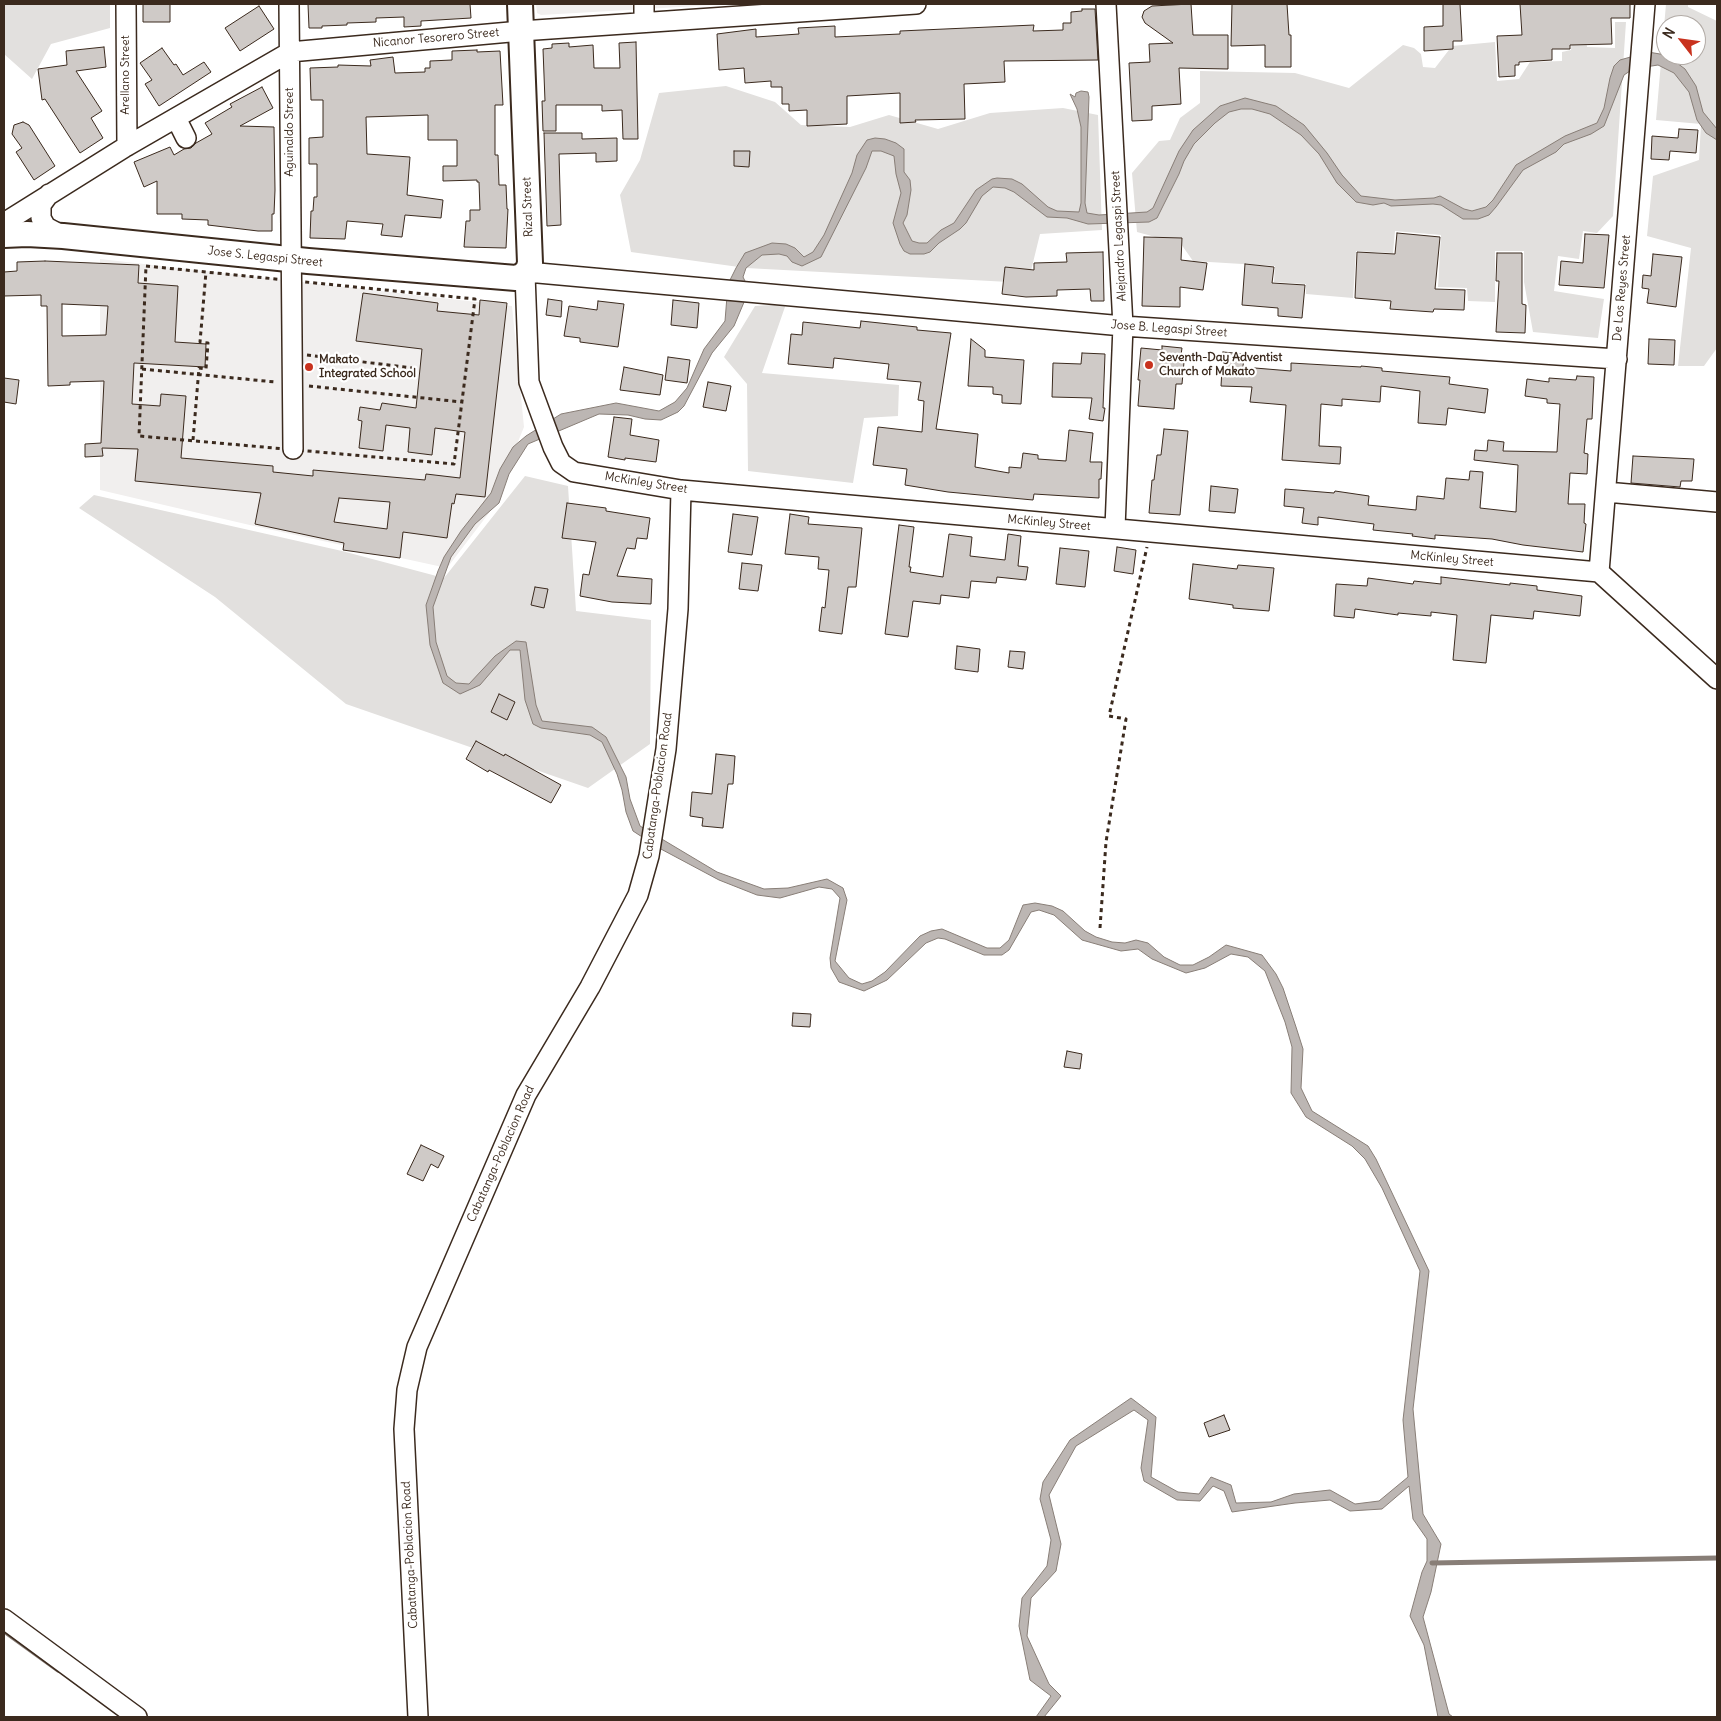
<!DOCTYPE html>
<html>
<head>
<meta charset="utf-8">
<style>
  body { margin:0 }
  #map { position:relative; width:1721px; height:1721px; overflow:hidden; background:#fff; font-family:Delius,sans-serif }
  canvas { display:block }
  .frame { position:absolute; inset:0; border:5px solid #3b2a1e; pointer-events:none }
  .north { position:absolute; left:1656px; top:15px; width:50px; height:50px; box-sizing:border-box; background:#fff; border:1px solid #b1aaa5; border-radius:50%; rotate:300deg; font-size:14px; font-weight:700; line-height:20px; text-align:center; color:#3b2a1e }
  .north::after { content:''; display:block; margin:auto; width:18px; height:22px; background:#c8321e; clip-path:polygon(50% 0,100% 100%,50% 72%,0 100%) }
</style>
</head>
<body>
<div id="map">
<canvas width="1721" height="1721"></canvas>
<div class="frame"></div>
<div class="north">N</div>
</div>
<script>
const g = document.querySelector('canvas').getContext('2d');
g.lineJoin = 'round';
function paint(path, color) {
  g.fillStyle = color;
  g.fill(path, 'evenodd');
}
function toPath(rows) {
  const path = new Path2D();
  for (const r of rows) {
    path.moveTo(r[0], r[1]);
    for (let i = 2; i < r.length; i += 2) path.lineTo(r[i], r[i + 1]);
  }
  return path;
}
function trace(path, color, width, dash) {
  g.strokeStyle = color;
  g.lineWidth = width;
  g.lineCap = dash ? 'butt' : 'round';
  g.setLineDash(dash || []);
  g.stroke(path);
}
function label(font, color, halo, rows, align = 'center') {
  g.font = font + ' Delius,sans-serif';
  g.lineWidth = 4.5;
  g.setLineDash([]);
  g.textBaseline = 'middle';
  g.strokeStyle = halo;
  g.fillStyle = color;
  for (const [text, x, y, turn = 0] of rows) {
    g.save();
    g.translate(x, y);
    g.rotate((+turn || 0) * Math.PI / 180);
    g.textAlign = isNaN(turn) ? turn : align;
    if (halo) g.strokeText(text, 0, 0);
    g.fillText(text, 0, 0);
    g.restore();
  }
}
paint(toPath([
  [536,4,732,4,541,15,537,13],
  [100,259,512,306,524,427,489,513,447,568,254,526,100,490]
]), '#f1efee');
paint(toPath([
  [4,4,110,4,110,28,51,44,32,79,4,54],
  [1666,4,1688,4,1688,7,1717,21,1717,348,1704,366,1678,366,1691,248,1647,236,1653,176,1699,160,1701,124,1656,120],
  [1666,25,1696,25,1696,55,1666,55],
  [1615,22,1626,22,1613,216,1597,233,1583,231,1579,259,1558,256,1554,291,1604,299,1598,338,1533,332,1524,282,1524,251,1495,251,1495,302,1468,301,1467,288,1438,287,1441,235,1395,231,1393,253,1356,251,1353,298,1306,294,1306,284,1274,282,1275,266,1193,261,1181,244,1137,232,1132,173,1159,141,1170,140,1180,118,1200,103,1200,71,1295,73,1349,88,1403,45,1414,48,1421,54,1423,67,1435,68,1452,46,1495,42,1497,81,1519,79,1530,62,1562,61,1562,52,1571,50,1572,37,1586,37,1587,47,1615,48],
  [726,86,775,102,801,125,850,127,889,115,938,129,990,113,1063,108,1098,115,1102,230,1040,234,1028,283,746,268,631,252,620,195,640,160,659,93],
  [786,304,762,373,899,385,898,416,864,418,853,483,748,471,747,384,724,357,755,306],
  [525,476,568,486,576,611,651,620,650,744,588,788,346,704,215,597,79,508,94,495,342,551,444,578]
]), '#e2e0de');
const water = toPath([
  [1648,52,1660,54,1673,60,1685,69,1696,86,1703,112,1717,129,1717,140,1706,133,1697,120,1689,92,1674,73,1658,65,1633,69,1624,75,1604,126,1591,134,1564,144,1556,152,1523,170,1496,207,1489,215,1478,219,1463,219,1441,205,1433,204,1391,206,1384,203,1373,205,1356,202,1337,183,1319,154,1301,135,1270,114,1252,109,1241,109,1229,112,1215,123,1194,144,1184,161,1179,174,1157,218,1149,222,1088,224,1067,218,1047,217,1014,192,1005,188,993,187,982,196,966,223,960,229,939,243,930,252,924,254,910,254,904,251,900,244,893,223,901,193,896,174,894,156,881,151,872,151,866,168,821,257,802,266,792,262,787,256,779,254,762,255,746,268,743,277,747,285,747,295,734,326,712,353,684,406,678,412,661,420,645,419,628,415,599,414,528,444,509,474,499,503,475,524,451,557,433,607,436,642,447,676,456,683,469,684,495,656,516,641,526,642,536,705,542,721,592,727,606,737,626,777,630,799,640,826,717,872,764,889,788,888,827,879,843,888,847,900,835,961,849,978,862,984,872,981,885,972,920,936,931,931,942,929,987,948,1000,948,1009,940,1023,905,1035,903,1052,906,1063,911,1085,931,1096,937,1112,942,1125,943,1136,940,1148,943,1164,957,1180,965,1193,965,1209,957,1226,945,1262,955,1276,974,1283,988,1296,1027,1303,1049,1301,1088,1312,1111,1368,1146,1376,1159,1429,1271,1413,1409,1423,1514,1441,1544,1431,1592,1423,1617,1449,1714,1453,1717,1438,1717,1424,1645,1410,1616,1422,1572,1427,1561,1427,1539,1413,1519,1409,1486,1382,1509,1350,1511,1330,1500,1295,1503,1232,1512,1224,1491,1213,1486,1200,1501,1177,1500,1144,1481,1141,1468,1148,1420,1134,1410,1076,1446,1049,1495,1061,1544,1056,1571,1031,1598,1027,1636,1049,1684,1061,1696,1044,1717,1036,1717,1051,1696,1030,1680,1019,1626,1022,1598,1047,1566,1051,1540,1040,1499,1043,1482,1070,1440,1131,1398,1156,1417,1151,1477,1178,1492,1199,1494,1211,1477,1231,1485,1236,1503,1271,1502,1294,1494,1330,1490,1355,1504,1379,1501,1408,1477,1403,1420,1420,1271,1382,1188,1365,1159,1352,1146,1306,1117,1291,1093,1292,1047,1285,1022,1265,971,1248,957,1231,954,1205,968,1186,973,1152,959,1138,949,1121,951,1082,940,1054,915,1039,910,1031,912,1009,950,1002,955,984,955,945,939,938,938,926,943,887,980,864,991,839,982,831,968,830,958,840,898,832,889,819,887,780,898,757,895,719,880,659,848,633,831,626,812,622,790,617,774,602,742,590,735,541,728,533,724,525,700,520,650,510,650,480,685,460,694,443,683,430,645,426,605,438,571,444,557,461,531,491,493,500,469,513,447,526,436,561,414,616,403,659,411,675,402,687,388,704,349,725,321,728,284,736,268,745,253,772,243,786,244,795,248,804,257,813,252,824,235,852,173,857,155,867,140,875,138,885,139,896,143,904,149,904,172,910,180,911,190,907,215,903,223,912,241,919,243,927,243,941,230,954,223,976,190,992,179,997,178,1012,179,1022,184,1048,207,1057,211,1079,212,1081,203,1081,127,1077,109,1070,94,1075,97,1076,93,1081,91,1088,92,1089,97,1085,203,1087,213,1099,215,1147,212,1153,208,1179,151,1193,130,1220,106,1245,98,1276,106,1304,125,1327,153,1342,175,1361,196,1395,200,1434,198,1440,196,1464,209,1472,211,1486,207,1493,200,1516,165,1565,136,1597,123,1604,108,1610,78,1614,66,1620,60,1648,52]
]);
paint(water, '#bcb6b3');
trace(water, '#887e77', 1);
trace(toPath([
  [1432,1563,1717,1558],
  [4,1631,58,1670]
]), '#887e77', 5);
const building = toPath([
  [143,4,170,4,170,22,143,22,143,4],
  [308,4,470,4,471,18,421,21,421,26,404,27,404,17,376,18,376,22,347,23,347,25,322,26,322,28,309,28,308,4],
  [1191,4,1193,35,1228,35,1228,69,1179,68,1181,104,1152,106,1152,120,1132,121,1129,63,1150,62,1149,44,1173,43,1145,23,1142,17,1144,11,1152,6,1191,4],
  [1232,4,1287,4,1289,35,1291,35,1291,67,1265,67,1265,45,1231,46,1232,4],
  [1443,4,1460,4,1462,41,1453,41,1453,49,1424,51,1424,27,1443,26,1443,4],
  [1520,4,1630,4,1630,18,1611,18,1612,44,1570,45,1570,49,1552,49,1552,60,1519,62,1519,65,1515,65,1515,76,1499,77,1497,36,1522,35,1520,4],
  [259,6,274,29,240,51,225,28,259,6],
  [1082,9,1095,9,1098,60,1004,61,1005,82,964,84,965,119,915,120,916,122,900,123,900,93,847,96,847,124,807,126,807,110,789,111,789,104,782,104,782,87,771,87,771,81,745,83,744,68,719,70,717,34,756,29,756,37,799,34,798,28,835,26,835,37,900,34,900,31,1034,25,1033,31,1063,30,1063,23,1071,23,1071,12,1082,11,1082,9],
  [636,42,638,139,623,139,622,110,602,111,602,105,556,105,556,131,543,131,542,101,545,101,543,49,552,48,552,44,569,43,569,47,593,45,594,68,620,68,619,43,636,42],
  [104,47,106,67,76,71,102,111,91,118,103,138,80,153,45,99,42,100,38,69,67,65,66,51,104,47],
  [162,48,174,65,176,64,183,75,204,62,211,72,159,106,145,84,152,80,140,63,162,48],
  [477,50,477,52,500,51,503,105,495,105,495,155,498,155,499,185,506,185,507,209,508,209,506,248,464,247,466,221,470,221,470,210,480,210,479,182,477,182,477,180,443,181,443,166,457,166,457,140,428,140,428,115,366,117,367,154,410,157,407,195,443,200,441,218,405,215,402,237,381,235,383,224,347,221,345,239,310,238,311,211,313,211,314,197,317,197,317,164,309,164,309,138,323,137,323,100,311,100,310,68,338,67,338,65,371,66,370,60,393,57,395,73,425,72,425,68,430,68,430,61,452,60,452,51,477,50],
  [262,87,273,108,240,126,274,127,275,190,274,214,272,214,272,231,258,231,208,225,208,220,182,219,182,214,157,214,157,181,144,187,134,162,170,147,174,155,184,149,191,148,196,143,212,134,205,123,232,107,230,104,262,87],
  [23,122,29,125,55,166,34,180,16,152,22,148,12,134,14,125,23,122],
  [1679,129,1698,130,1696,153,1670,151,1669,160,1651,159,1652,136,1678,138,1679,129],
  [544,133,582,133,582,139,617,138,617,161,596,162,596,153,559,154,561,225,547,226,544,133],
  [734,151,750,151,749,167,734,166,734,151],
  [1397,233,1440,237,1435,289,1465,290,1464,310,1434,309,1433,312,1390,309,1391,301,1355,298,1357,252,1395,254,1397,233],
  [1585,234,1609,235,1604,288,1559,285,1561,261,1583,263,1585,234],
  [1144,237,1182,238,1181,260,1207,263,1203,290,1180,287,1180,307,1142,306,1144,237],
  [1103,252,1104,301,1091,301,1090,289,1057,290,1057,296,1026,297,1002,294,1005,267,1034,270,1034,263,1067,262,1066,253,1103,252],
  [1497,253,1522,253,1522,304,1526,305,1525,333,1496,332,1499,281,1496,281,1497,253],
  [1653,254,1682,257,1676,307,1647,303,1649,289,1642,288,1643,275,1651,276,1653,254],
  [45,261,139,265,138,283,178,286,175,342,206,344,205,367,134,363,132,404,160,406,161,394,186,396,181,458,273,466,273,472,313,476,313,470,425,480,426,474,460,478,465,432,435,428,432,455,408,452,410,428,386,425,383,451,359,448,362,421,358,420,360,407,380,410,382,403,416,408,422,349,356,341,363,293,438,303,437,311,479,315,480,300,507,303,485,497,456,494,454,504,452,503,447,538,403,532,400,558,343,550,344,543,255,524,261,493,135,481,138,449,102,448,103,456,85,457,85,444,101,443,104,381,70,382,70,385,48,386,47,306,41,306,41,295,4,296,4,272,17,271,17,262,45,261],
  [62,304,108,306,106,335,62,336,62,304],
  [339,498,390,502,387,529,334,522,339,498],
  [1245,264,1274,267,1272,283,1305,285,1302,318,1278,316,1278,308,1242,305,1245,264],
  [548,299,562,301,561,317,546,315,548,299],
  [673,300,699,303,697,328,671,325,673,300],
  [598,301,624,304,618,347,580,342,580,338,564,336,569,306,597,310,598,301],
  [861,321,917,327,917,330,951,333,936,429,978,434,975,467,1009,473,1009,467,1021,468,1023,453,1038,455,1038,459,1066,461,1069,430,1093,433,1090,462,1102,462,1101,479,1099,479,1099,498,1034,494,1033,500,948,492,905,485,907,469,873,465,878,427,922,432,924,401,918,400,921,382,887,379,889,364,834,358,833,368,788,364,791,334,802,335,803,322,860,328,861,321],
  [971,339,985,350,985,357,1024,360,1021,404,1002,403,1002,395,993,394,993,387,968,386,971,339],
  [1649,339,1675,340,1674,365,1648,364,1649,339],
  [1162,346,1182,348,1180,362,1184,362,1182,384,1176,384,1174,409,1138,406,1140,380,1138,380,1141,348,1162,350,1162,346],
  [1223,352,1244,354,1243,367,1291,371,1291,363,1361,367,1361,366,1382,368,1382,371,1450,377,1449,384,1488,389,1485,413,1448,408,1446,425,1418,423,1420,391,1381,386,1380,402,1342,399,1342,406,1321,404,1319,446,1341,447,1340,464,1282,460,1286,405,1250,402,1252,387,1221,386,1223,352],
  [1082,353,1105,354,1103,408,1105,408,1103,421,1089,419,1092,398,1052,397,1053,363,1081,364,1082,353],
  [668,357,690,360,687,383,665,380,668,357],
  [624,367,663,375,660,395,620,390,624,367],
  [1577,376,1594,377,1592,419,1587,419,1584,453,1588,454,1587,474,1570,473,1568,504,1585,504,1584,523,1586,524,1583,552,1523,545,1492,539,1435,535,1435,539,1412,536,1413,534,1373,530,1374,524,1318,517,1318,525,1302,523,1304,508,1284,506,1285,489,1334,493,1335,491,1369,496,1368,505,1416,510,1417,496,1444,499,1446,478,1469,480,1470,471,1483,472,1480,508,1516,512,1518,465,1474,460,1475,450,1487,451,1488,440,1504,442,1503,451,1557,452,1560,404,1547,403,1547,399,1525,396,1527,379,1549,382,1549,378,1576,380,1577,376],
  [4,378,19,380,16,404,4,402,4,378],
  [708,382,731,386,726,411,703,407,708,382],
  [614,417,632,419,630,435,659,440,656,462,625,458,625,460,608,457,614,417],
  [1164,429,1188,431,1180,515,1149,513,1152,480,1154,480,1157,455,1161,455,1164,429],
  [1633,456,1694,459,1692,481,1681,481,1680,487,1631,483,1633,456],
  [1211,486,1238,489,1235,513,1209,511,1211,486],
  [567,503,606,508,606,511,650,518,647,539,637,538,635,549,627,548,617,576,652,579,651,604,612,602,580,596,583,574,589,575,596,542,562,538,567,503],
  [733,514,758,517,752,555,728,552,733,514],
  [790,514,809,517,808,524,862,528,856,587,848,587,842,634,819,631,822,607,825,608,829,570,818,569,819,557,785,554,790,514],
  [899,525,914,527,909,567,911,567,910,572,943,577,949,534,972,537,970,556,1005,560,1008,534,1021,536,1018,566,1028,567,1026,580,997,577,996,583,971,581,969,598,941,595,940,604,913,601,908,637,885,634,899,525],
  [1117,547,1136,550,1133,574,1114,571,1117,547],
  [1060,548,1089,551,1085,587,1056,584,1060,548],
  [742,563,762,565,758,591,739,589,742,563],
  [1193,564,1237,569,1238,565,1274,568,1269,611,1233,608,1233,605,1189,599,1193,564],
  [1441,577,1510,585,1510,583,1537,586,1537,590,1582,596,1580,616,1534,611,1533,619,1491,615,1486,663,1453,660,1457,615,1431,612,1431,616,1398,613,1398,615,1355,609,1354,618,1334,616,1336,584,1367,586,1368,578,1413,584,1414,581,1441,584,1441,577],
  [535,587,548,589,544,608,531,605,535,587],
  [957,646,980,649,978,672,955,669,957,646],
  [1010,651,1025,652,1023,669,1008,667,1010,651],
  [499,694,515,702,507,720,491,712,499,694],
  [476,741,504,756,505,754,561,785,551,803,489,770,488,772,466,759,476,741],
  [716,754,735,756,733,784,728,784,723,828,702,826,703,818,690,816,692,792,712,794,716,754],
  [793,1013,811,1014,810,1027,792,1026,793,1013],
  [1067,1051,1082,1054,1080,1069,1064,1067,1067,1051],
  [421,1145,444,1156,438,1168,431,1164,423,1181,407,1174,421,1145],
  [1224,1415,1230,1430,1209,1437,1204,1423,1224,1415]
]);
paint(building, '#cfcac7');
trace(building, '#3b2a1e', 1);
const minor = toPath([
  [126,4,127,146],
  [289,4,293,449],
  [1106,4,1123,326,1115,528],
  [644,22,644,4],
  [176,118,186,138],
  [49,194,41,205,41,218,46,227,63,236],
  [4,223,127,146,290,52,521,31,916,4],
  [527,272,1123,326,1617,359],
  [525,274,529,382,553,447,561,463,574,472,681,490,1599,572],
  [1606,492,1717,502],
  [1599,572,1645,4],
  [1599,572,1717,679],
  [4,1619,137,1717],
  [418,1717,404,1429,407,1390,417,1347,526,1095,590,987,638,895,649,856,666,749,678,609,681,490]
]);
const major = toPath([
  [4,235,27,234,63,236,308,261,516,278,522,276,528,270,530,263,520,4]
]);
trace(minor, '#3b2a1e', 22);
trace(major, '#3b2a1e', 28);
trace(toPath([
  [146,266,475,299,454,464,139,436,146,266],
  [307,355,412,368],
  [142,369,275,382],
  [309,386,462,402],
  [193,440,199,368,206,369,208,343,200,342,206,272],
  [1100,928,1106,842,1126,719,1109,716,1147,547]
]), '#3b2a1e', 3, [4, 4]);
trace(minor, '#fff', 19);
trace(major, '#fff', 24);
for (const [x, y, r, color] of [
  [1149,365,5,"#c8321e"],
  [309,367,5,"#c8321e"]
]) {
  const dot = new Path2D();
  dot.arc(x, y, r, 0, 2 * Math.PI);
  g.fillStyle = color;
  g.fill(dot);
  trace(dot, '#fff', 2);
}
label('12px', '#3b2a1e', '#fff', [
  ["Nicanor Tesorero Street",436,38,-5],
  ["Arellano Street",126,75,-90],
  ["Aguinaldo Street",290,132,-90],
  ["Rizal Street",528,207,-92],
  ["Alejandro Legaspi Street",1119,236,-93],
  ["Jose S. Legaspi Street",265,257,6],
  ["De Los Reyes Street",1622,288,-85],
  ["Jose B. Legaspi Street",1169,329,4],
  ["McKinley Street",646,483,9],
  ["McKinley Street",1049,523,5],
  ["McKinley Street",1452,559,5],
  ["Cabatanga-Poblacion Road",658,786,-82],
  ["Cabatanga-Poblacion Road",501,1154,-66],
  ["Cabatanga-Poblacion Road",410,1555,-93]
]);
label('bold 12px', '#3b2a1e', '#fff', [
  ["Seventh-Day Adventist",1159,358],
  ["Church of Makato",1159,372],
  ["Makato",319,360],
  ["Integrated School",319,374]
], 'left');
</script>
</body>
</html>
